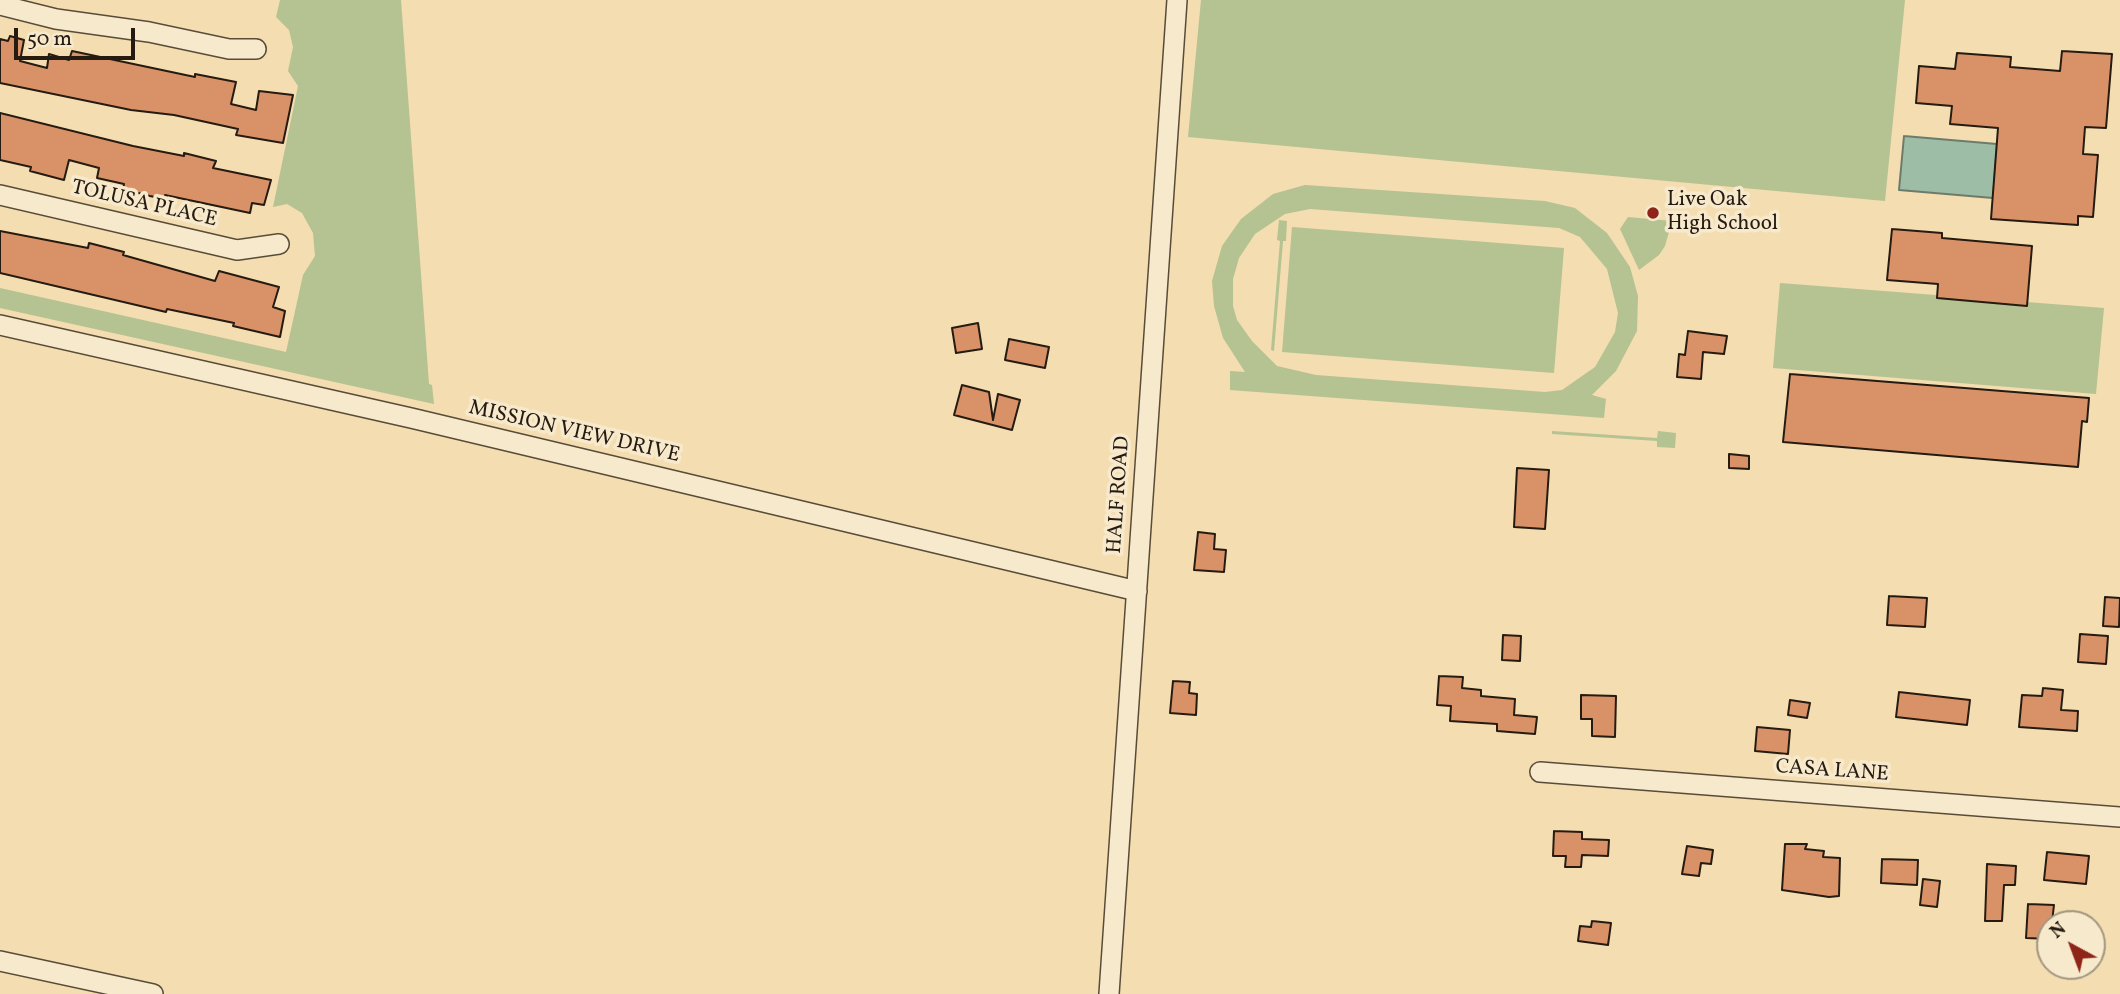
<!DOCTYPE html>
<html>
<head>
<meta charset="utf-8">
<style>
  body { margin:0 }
  #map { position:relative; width:2120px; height:994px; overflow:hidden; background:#f3ddb1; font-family:Vollkorn,serif }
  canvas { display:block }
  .north { position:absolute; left:2036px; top:910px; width:70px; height:70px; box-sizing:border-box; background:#f7e9cc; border:2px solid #a39781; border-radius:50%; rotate:319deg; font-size:19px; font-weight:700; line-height:28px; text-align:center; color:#251b11 }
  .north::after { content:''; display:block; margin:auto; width:24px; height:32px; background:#8f2418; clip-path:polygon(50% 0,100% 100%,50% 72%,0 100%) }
  .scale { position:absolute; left:14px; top:28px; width:121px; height:32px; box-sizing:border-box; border:4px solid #251b11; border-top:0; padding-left:9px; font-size:21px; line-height:24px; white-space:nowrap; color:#251b11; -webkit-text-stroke:5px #f7e9cc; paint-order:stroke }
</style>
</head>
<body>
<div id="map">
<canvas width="2120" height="994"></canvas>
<div class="north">N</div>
<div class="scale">50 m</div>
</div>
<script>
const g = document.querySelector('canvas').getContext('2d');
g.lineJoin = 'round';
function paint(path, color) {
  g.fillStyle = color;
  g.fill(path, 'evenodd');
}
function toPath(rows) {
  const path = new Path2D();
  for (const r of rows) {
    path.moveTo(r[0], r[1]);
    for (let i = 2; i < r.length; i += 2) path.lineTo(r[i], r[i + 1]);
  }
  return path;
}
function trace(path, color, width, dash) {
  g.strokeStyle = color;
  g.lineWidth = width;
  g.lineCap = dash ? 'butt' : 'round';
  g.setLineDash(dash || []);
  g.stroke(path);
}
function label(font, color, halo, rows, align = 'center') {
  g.font = font + ' Vollkorn,serif';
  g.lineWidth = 7;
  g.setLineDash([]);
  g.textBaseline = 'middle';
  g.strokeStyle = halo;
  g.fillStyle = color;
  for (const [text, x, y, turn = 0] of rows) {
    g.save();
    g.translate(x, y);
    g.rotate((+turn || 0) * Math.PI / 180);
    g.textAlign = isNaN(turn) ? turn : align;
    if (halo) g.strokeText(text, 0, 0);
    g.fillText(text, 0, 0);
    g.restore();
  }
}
paint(toPath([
  [280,0,401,0,429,384,432,385,434,404,0,308,0,288,286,352,303,275,315,256,313,233,302,213,287,204,273,207,298,86,288,71,293,47,289,30,276,17],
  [1201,0,1905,0,1885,201,1188,137],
  [1305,185,1545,201,1575,208,1607,233,1630,267,1638,296,1637,331,1616,371,1592,395,1606,399,1604,418,1230,390,1230,371,1245,372,1223,338,1214,306,1212,281,1222,246,1241,219,1273,194],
  [1310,209,1559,228,1580,237,1607,269,1618,313,1615,332,1595,367,1562,390,1545,392,1316,375,1277,366,1252,341,1237,320,1233,306,1233,279,1239,258,1255,234,1285,214],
  [1628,217,1672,221,1665,246,1659,255,1639,270,1620,229],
  [1279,220,1287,221,1286,241,1283,241,1274,351,1271,350,1280,241,1277,240],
  [1292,227,1564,248,1554,373,1282,352],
  [1780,283,2104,308,2096,394,1773,368],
  [1552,431,1657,438,1658,431,1676,433,1675,448,1657,447,1657,441,1552,434]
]), '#b5c291');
const water = toPath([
  [1904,136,1997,144,1993,198,1899,190,1904,136]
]);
paint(water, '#9dbda6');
trace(water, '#6d7c6a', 2);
const building = toPath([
  [10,36,24,40,20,61,47,68,49,54,69,60,72,51,195,77,195,74,236,82,231,104,256,110,259,91,293,95,283,143,236,135,238,129,174,115,131,110,0,83,0,39,8,41,10,36],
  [2062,51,2112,54,2106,128,2085,127,2083,154,2098,155,2093,217,2078,216,2078,225,1991,219,1998,128,1950,124,1952,106,1916,103,1919,66,1955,69,1957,53,2011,57,2010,67,2060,71,2062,51],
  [0,113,133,146,184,156,184,153,216,161,213,168,271,180,264,205,252,203,250,213,165,195,164,199,150,196,123,189,124,184,97,178,99,168,69,160,64,180,30,171,31,167,0,160,0,113],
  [1892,229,1942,233,1942,238,2032,246,2027,306,1937,298,1938,284,1887,280,1892,229],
  [0,231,88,248,89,243,124,252,123,255,215,281,219,271,279,287,273,307,285,311,280,337,233,326,234,323,167,309,166,312,0,273,0,231],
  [978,323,982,349,956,353,952,328,978,323],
  [1688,331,1727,336,1724,354,1703,352,1701,379,1677,377,1679,354,1685,355,1688,331],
  [1009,339,1049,347,1045,368,1005,360,1009,339],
  [1790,374,2089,398,2087,422,2082,421,2078,467,1783,442,1790,374],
  [962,385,989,392,993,420,998,394,1020,400,1012,430,954,415,962,385],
  [1729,454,1749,456,1749,469,1729,468,1729,454],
  [1517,468,1549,470,1545,529,1514,527,1517,468],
  [1198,532,1215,534,1214,549,1226,550,1224,572,1194,570,1198,532],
  [1889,596,1927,598,1925,627,1887,625,1889,596],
  [2105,597,2120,598,2119,627,2103,626,2105,597],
  [2080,634,2108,636,2106,664,2078,662,2080,634],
  [1503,635,1521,636,1520,661,1502,660,1503,635],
  [1439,676,1463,677,1462,688,1481,690,1481,696,1515,699,1514,715,1537,717,1535,734,1497,731,1497,724,1450,721,1451,706,1437,705,1439,676],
  [1173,681,1190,682,1189,693,1197,694,1196,715,1170,713,1173,681],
  [2043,688,2063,690,2061,710,2078,711,2077,731,2019,727,2022,695,2042,696,2043,688],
  [1899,692,1970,700,1967,725,1896,717,1899,692],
  [1581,695,1616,696,1615,737,1592,736,1592,719,1581,719,1581,695],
  [1790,700,1810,703,1807,718,1788,715,1790,700],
  [1757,727,1790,730,1788,754,1755,751,1757,727],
  [1554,831,1582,832,1582,839,1609,840,1608,856,1582,855,1581,867,1565,867,1566,856,1553,856,1554,831],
  [1785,844,1807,844,1805,849,1824,851,1823,857,1840,858,1839,896,1829,897,1782,890,1785,844],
  [1687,846,1713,850,1711,864,1701,863,1699,876,1682,874,1687,846],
  [2047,852,2089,856,2086,884,2044,880,2047,852],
  [1882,859,1918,860,1917,885,1881,883,1882,859],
  [1987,864,2016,866,2015,885,2004,885,2002,921,1985,921,1987,864],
  [1923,879,1940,881,1937,907,1920,905,1923,879],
  [2028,904,2054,905,2050,939,2026,938,2028,904],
  [1592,921,1611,923,1608,945,1578,941,1580,926,1591,927,1592,921]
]);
paint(building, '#d99268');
trace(building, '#251b11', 2);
const minor = toPath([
  [0,5,56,19,149,32,229,49,256,49],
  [0,195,237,250,279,244],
  [0,325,411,418,1137,591],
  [1540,772,2120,817],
  [0,961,153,994],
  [1109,994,1177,0]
]);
trace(minor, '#584c39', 22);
trace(minor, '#f7e9cc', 19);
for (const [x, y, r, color] of [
  [1653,213,7,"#8f2418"]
]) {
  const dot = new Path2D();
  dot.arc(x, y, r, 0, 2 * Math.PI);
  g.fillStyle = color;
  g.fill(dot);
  trace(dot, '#f7e9cc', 2.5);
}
label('21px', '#251b11', '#f7e9cc', [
  ["Live Oak",1667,201],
  ["High School",1667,225]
], 'left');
label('21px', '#251b11', '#f7e9cc', [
  ["TOLUSA PLACE",144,205,13],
  ["MISSION VIEW DRIVE",574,433,13],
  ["HALF ROAD",1120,495,-86],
  ["CASA LANE",1832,772,4]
]);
</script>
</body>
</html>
